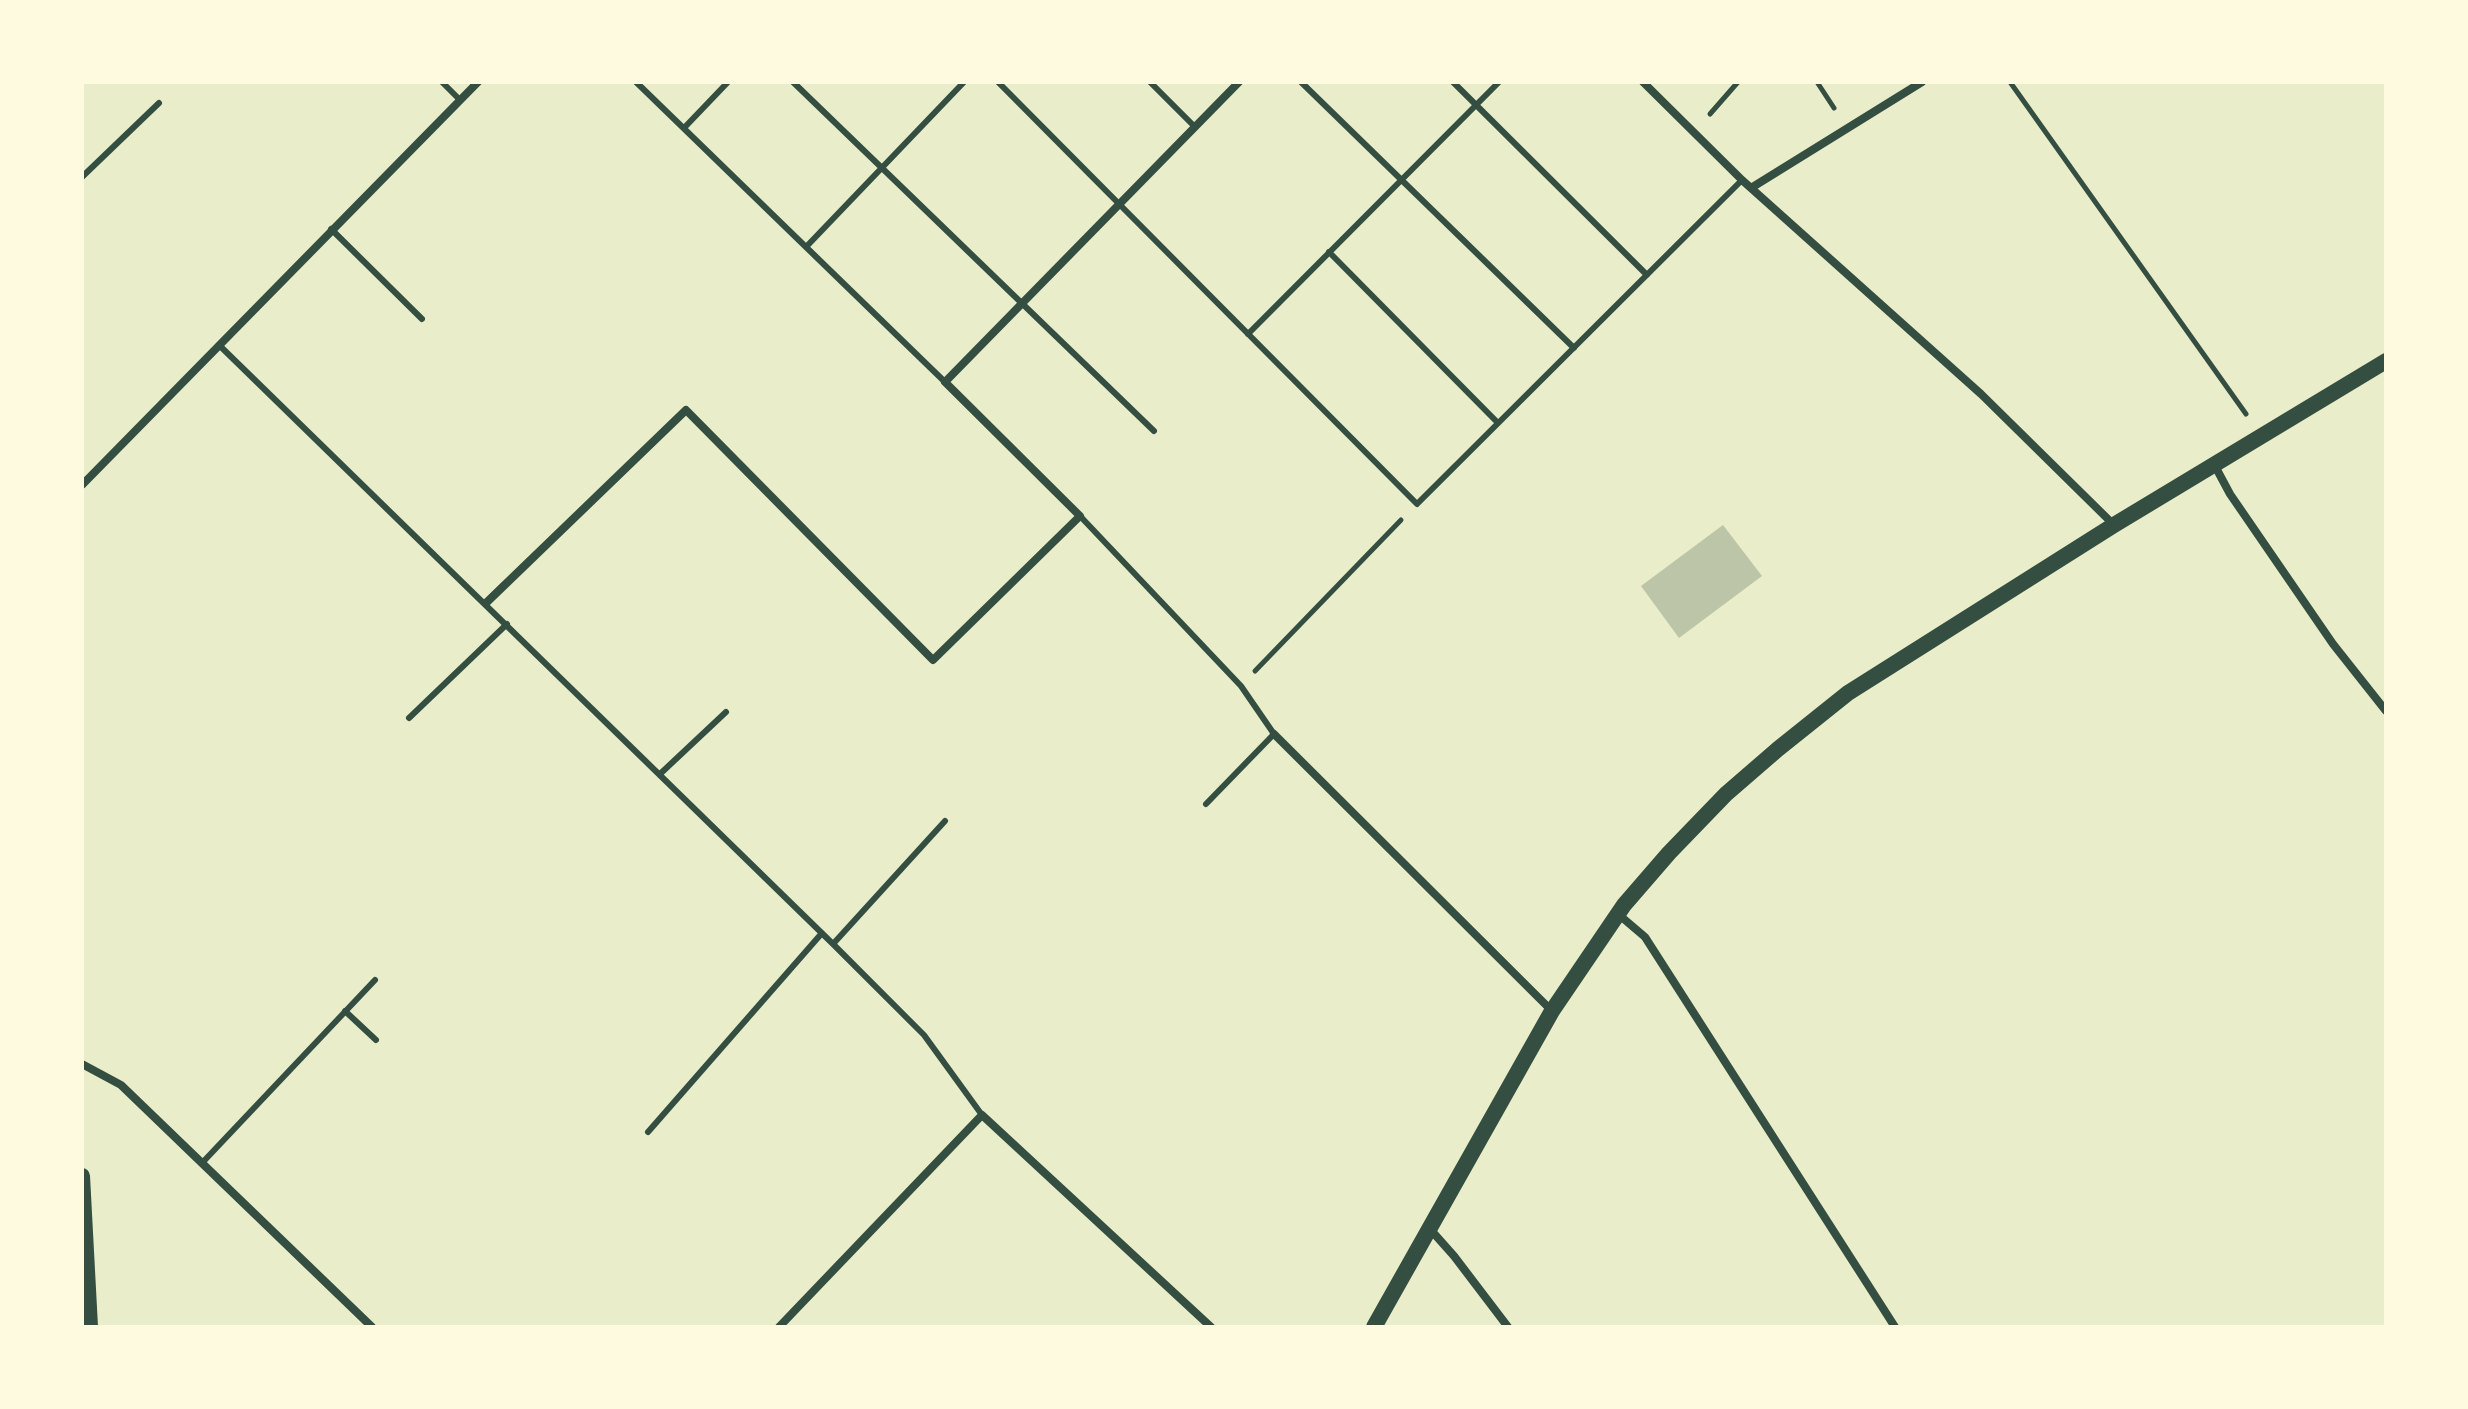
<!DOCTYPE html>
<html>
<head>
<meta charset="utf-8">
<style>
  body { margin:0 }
  #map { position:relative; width:2468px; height:1409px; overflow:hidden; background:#e9edc9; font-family:Georgia,serif }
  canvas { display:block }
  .frame { position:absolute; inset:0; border:84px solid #fefae0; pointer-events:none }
</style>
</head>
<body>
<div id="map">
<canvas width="2468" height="1409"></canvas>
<div class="frame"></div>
</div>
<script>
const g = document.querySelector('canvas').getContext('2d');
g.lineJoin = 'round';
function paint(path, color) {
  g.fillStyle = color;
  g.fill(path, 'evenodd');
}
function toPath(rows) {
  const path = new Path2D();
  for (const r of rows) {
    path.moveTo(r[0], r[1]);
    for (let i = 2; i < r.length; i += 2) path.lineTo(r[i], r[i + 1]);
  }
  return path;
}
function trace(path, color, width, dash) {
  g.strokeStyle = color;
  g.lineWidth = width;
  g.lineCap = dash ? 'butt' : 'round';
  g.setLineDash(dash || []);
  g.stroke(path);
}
paint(toPath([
  [1723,525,1762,576,1679,638,1641,586]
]), '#bcc5a7');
trace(toPath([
  [1817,82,1834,108],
  [2010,82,2246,414],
  [1710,114,1738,82],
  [1255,671,1401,520]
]), '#344e41', 5);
trace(toPath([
  [442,82,460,100],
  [636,82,945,382],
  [793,82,1154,431],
  [998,82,1417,504,1742,180],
  [1150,82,1195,127],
  [1301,82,1574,348],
  [1453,82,1647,275],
  [684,128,728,82],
  [82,177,159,103],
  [331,229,422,319],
  [806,247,964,82],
  [1329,252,1498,423],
  [1248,334,1499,82],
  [220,346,833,944,924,1035,982,1115],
  [1080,516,1241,686,1274,734,1206,804],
  [409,718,507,624],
  [660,774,726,712],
  [833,944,945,821],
  [345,1011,376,1040],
  [648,1132,822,933],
  [202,1163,375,980]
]), '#344e41', 6);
trace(toPath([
  [1643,82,1742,180,1981,394,2114,525],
  [1751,188,1922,82],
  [2215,466,2230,494,2333,644,2386,711],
  [82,485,478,82],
  [486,603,686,410,933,660,1080,516,945,382,1239,82],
  [1274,734,1552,1011],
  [1618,914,1645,937,1895,1327],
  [82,1064,121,1085,372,1327],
  [1430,1229,1454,1256,1508,1327],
  [779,1327,982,1115,1211,1327]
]), '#344e41', 8);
trace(toPath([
  [82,1176,90,1327],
  [1374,1327,1552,1011,1624,905,1669,853,1726,794,1778,749,1848,693,2114,525,2386,361]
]), '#344e41', 16);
</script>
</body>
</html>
